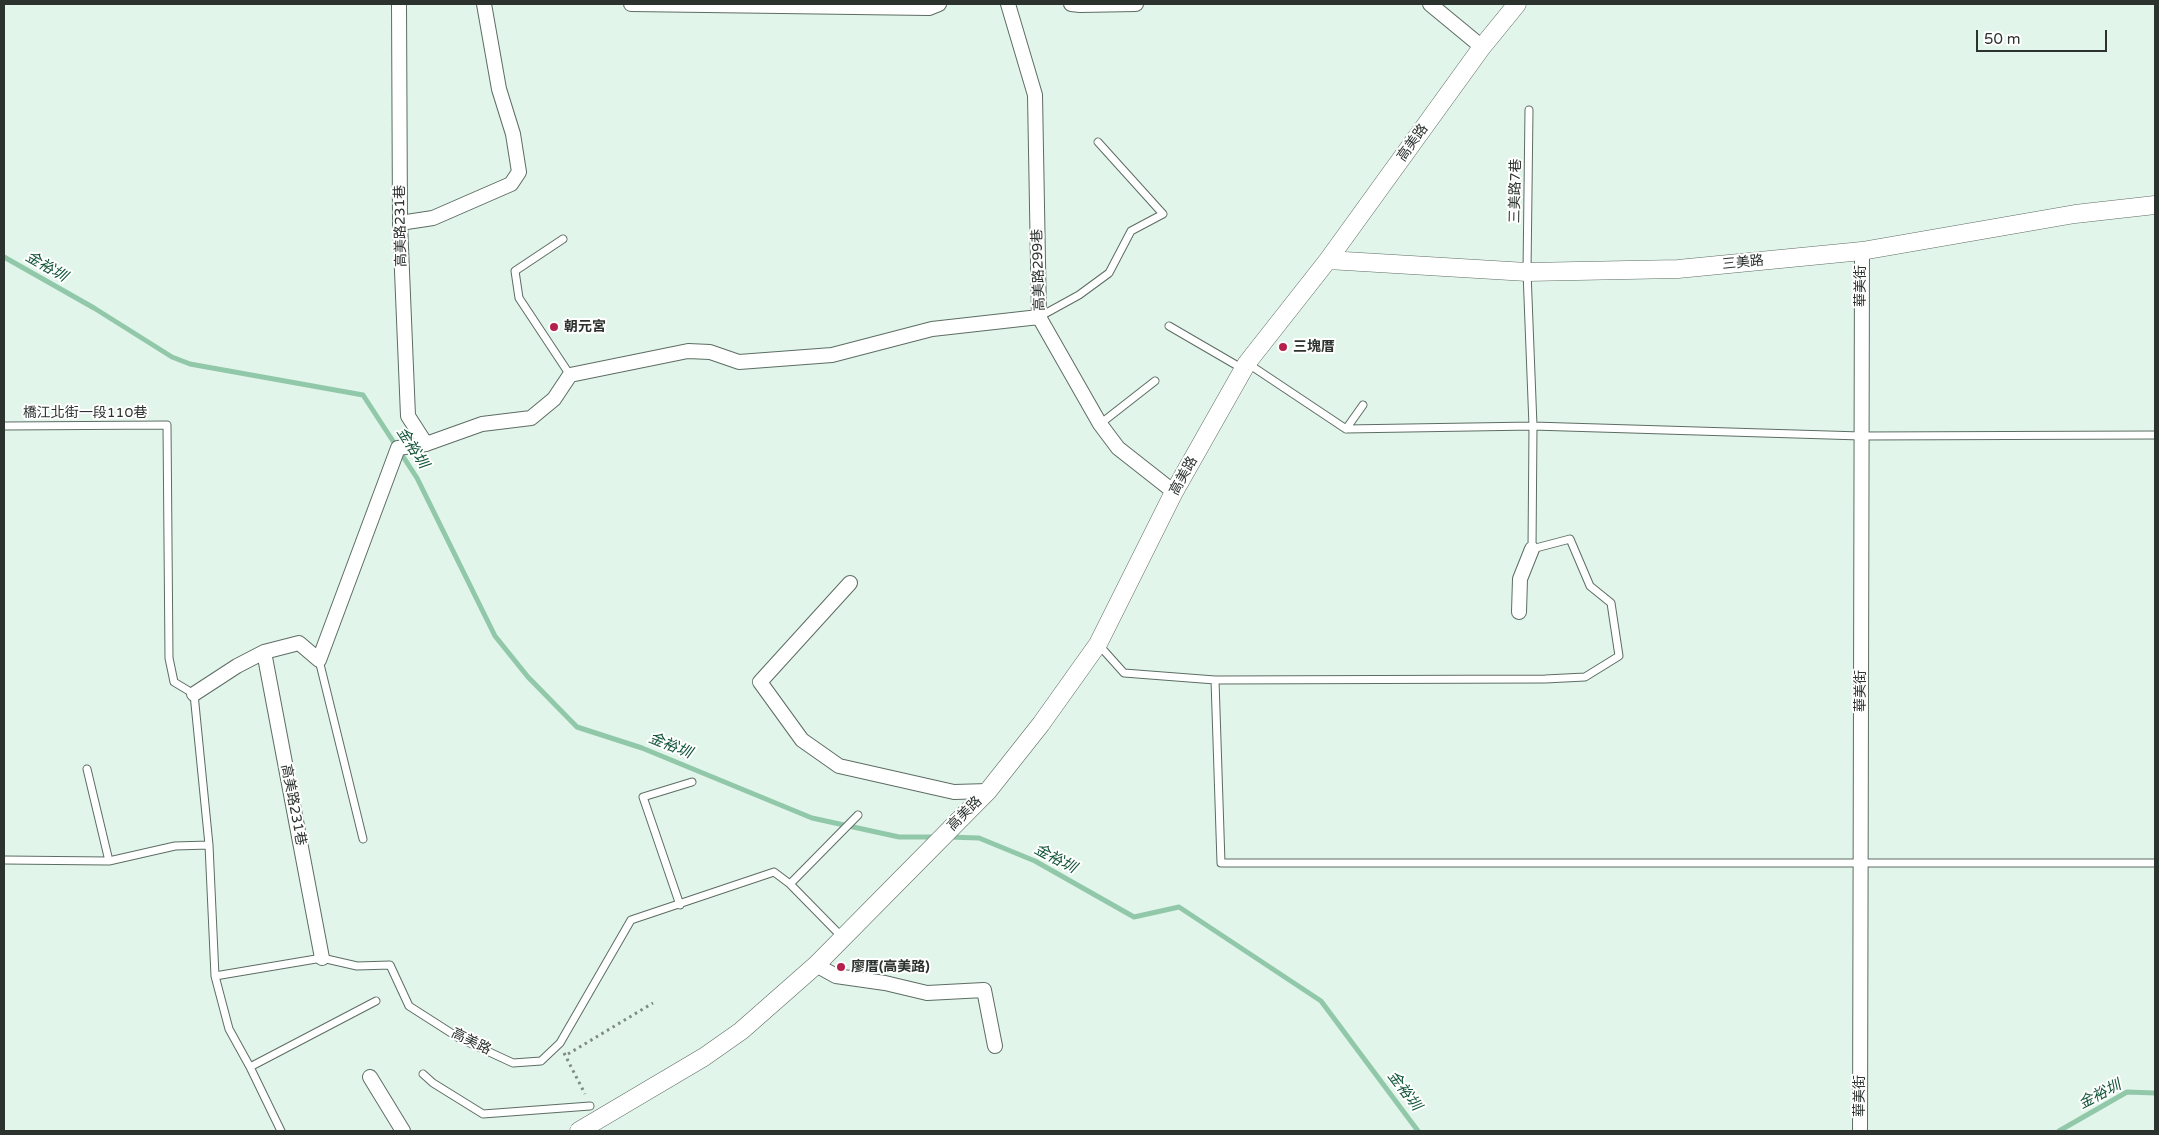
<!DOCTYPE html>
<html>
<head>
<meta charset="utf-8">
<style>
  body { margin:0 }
  #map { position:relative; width:2159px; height:1135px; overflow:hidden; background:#e2f5ea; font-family:"Varela Round",sans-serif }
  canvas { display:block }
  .frame { position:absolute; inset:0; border:5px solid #2c332f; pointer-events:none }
  .scale { position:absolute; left:1976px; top:30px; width:131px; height:22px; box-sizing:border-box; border:2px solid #2c332f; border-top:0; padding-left:6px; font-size:15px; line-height:18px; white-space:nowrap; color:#2c332f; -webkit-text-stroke:4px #fff; paint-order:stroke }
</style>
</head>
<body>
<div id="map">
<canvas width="2159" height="1135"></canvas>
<div class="frame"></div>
<div class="scale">50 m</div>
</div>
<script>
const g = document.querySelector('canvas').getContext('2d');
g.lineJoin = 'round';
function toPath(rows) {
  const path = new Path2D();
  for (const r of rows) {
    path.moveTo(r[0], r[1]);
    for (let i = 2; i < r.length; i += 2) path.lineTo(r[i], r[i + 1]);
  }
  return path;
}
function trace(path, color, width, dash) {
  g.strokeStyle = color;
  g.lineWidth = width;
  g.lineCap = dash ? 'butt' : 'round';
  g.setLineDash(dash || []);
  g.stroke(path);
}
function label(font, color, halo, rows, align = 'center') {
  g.font = font + ' "Varela Round","Noto Sans TC",sans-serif';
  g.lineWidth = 4;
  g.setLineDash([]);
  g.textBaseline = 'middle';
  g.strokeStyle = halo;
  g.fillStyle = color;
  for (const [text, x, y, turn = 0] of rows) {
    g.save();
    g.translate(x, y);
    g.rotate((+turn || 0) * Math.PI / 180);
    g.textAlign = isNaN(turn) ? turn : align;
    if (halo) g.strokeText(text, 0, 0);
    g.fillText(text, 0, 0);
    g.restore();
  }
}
trace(toPath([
  [4,257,94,308,172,357,190,364,363,395,417,478,495,636,528,677,577,727,642,748,812,818,899,837,937,837],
  [948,837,979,838,1035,861,1134,917,1179,907,1321,1001,1418,1131],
  [2059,1131,2127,1092,2155,1093]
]), '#91c8aa', 5);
const service = toPath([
  [563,239,515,271,519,298,570,375],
  [1039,317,1079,295,1109,273,1131,231,1163,214,1098,142],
  [1169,326,1243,369],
  [1247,363,1346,429,1533,426,1861,436,2155,435],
  [1100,424,1155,381],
  [4,426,167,425,169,658,174,682,194,694,209,845,215,976,229,1029,250,1067,281,1131],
  [1346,429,1363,405],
  [1098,644,1124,673,1215,680,1545,679,1585,677,1619,656,1611,603,1590,586,1570,539,1532,549,1533,426,1527,272,1529,110],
  [319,660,363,839],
  [1215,680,1221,863,2155,863],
  [87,769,109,861],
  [4,860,109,861,175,846,209,845],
  [790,884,858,815],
  [680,905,643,797,692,782],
  [215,976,322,958,357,966,390,965,409,1006,459,1038,513,1063,541,1061,560,1043,631,920,774,872,790,884,843,938],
  [250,1067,376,1001],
  [423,1074,433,1083,483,1114,590,1106]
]);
const minor = toPath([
  [399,4,400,223,408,416,426,444],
  [631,4,929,8,939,4],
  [1008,4,1035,95,1039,317,1100,424,1118,448,1174,492],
  [1071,4,1080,5,1136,4],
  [1430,4,1482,47],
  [400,223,433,218,511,184,519,172,513,134,499,89,484,4],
  [850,583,760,682,802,740,839,766,954,792,988,791],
  [1519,612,1520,579,1532,549],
  [264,652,322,958],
  [194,694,237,666,264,652,299,643,319,660,398,448,426,444,482,424,531,418,554,399,570,375,688,351,710,352,739,362,832,355,932,329,1039,317],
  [816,965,836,976,885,983,927,993,984,990,995,1046],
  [370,1077,403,1131],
  [1860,1131,1862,251]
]);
const tertiary = toPath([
  [1328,260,1527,272,1678,269,1862,251,2075,214,2155,205],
  [579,1131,704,1057,741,1031,816,965,988,791,1041,724,1098,644,1174,492,1247,363,1328,260,1482,47,1517,4]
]);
trace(service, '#5d6d64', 9);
trace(minor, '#5d6d64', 16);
trace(tertiary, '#5d6d64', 19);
trace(toPath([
  [564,1053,585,1094],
  [568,1054,653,1003]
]), '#7f8b84', 3, [2.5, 4]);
trace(service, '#fff', 7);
trace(minor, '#fff', 14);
trace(tertiary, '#fff', 18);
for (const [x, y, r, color] of [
  [554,327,5,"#b4224c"],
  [1283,347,5,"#b4224c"],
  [841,967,5,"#b4224c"]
]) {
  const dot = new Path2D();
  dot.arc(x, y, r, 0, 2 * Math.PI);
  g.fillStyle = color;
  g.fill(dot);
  trace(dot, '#fff', 2);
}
label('14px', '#2c332f', '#fff', [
  ["高美路",1413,143,-54],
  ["三美路7巷",1516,191,-89],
  ["高美路231巷",401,226,-91],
  ["三美路",1743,263,-6],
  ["高美路299巷",1039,270,-92],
  ["華美街",1861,286,-90],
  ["橋江北街一段110巷",85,413],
  ["高美路",1184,476,-61],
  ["華美街",1861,691,-90],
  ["高美路231巷",293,805,79],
  ["高美路",965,814,-45],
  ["高美路",471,1042,26],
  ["華美街",1860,1096,-90]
]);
label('bold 14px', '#2c332f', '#fff', [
  ["朝元宮",564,327],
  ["三塊厝",1293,347],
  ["廖厝(高美路)",851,967]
], 'left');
label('italic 15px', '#105438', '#fff', [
  ["金裕圳",46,267,30],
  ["金裕圳",412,448,57],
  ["金裕圳",670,746,22],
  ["金裕圳",1055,859,28],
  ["金裕圳",1404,1091,53],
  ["金裕圳",2100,1095,-27]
]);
</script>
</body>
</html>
